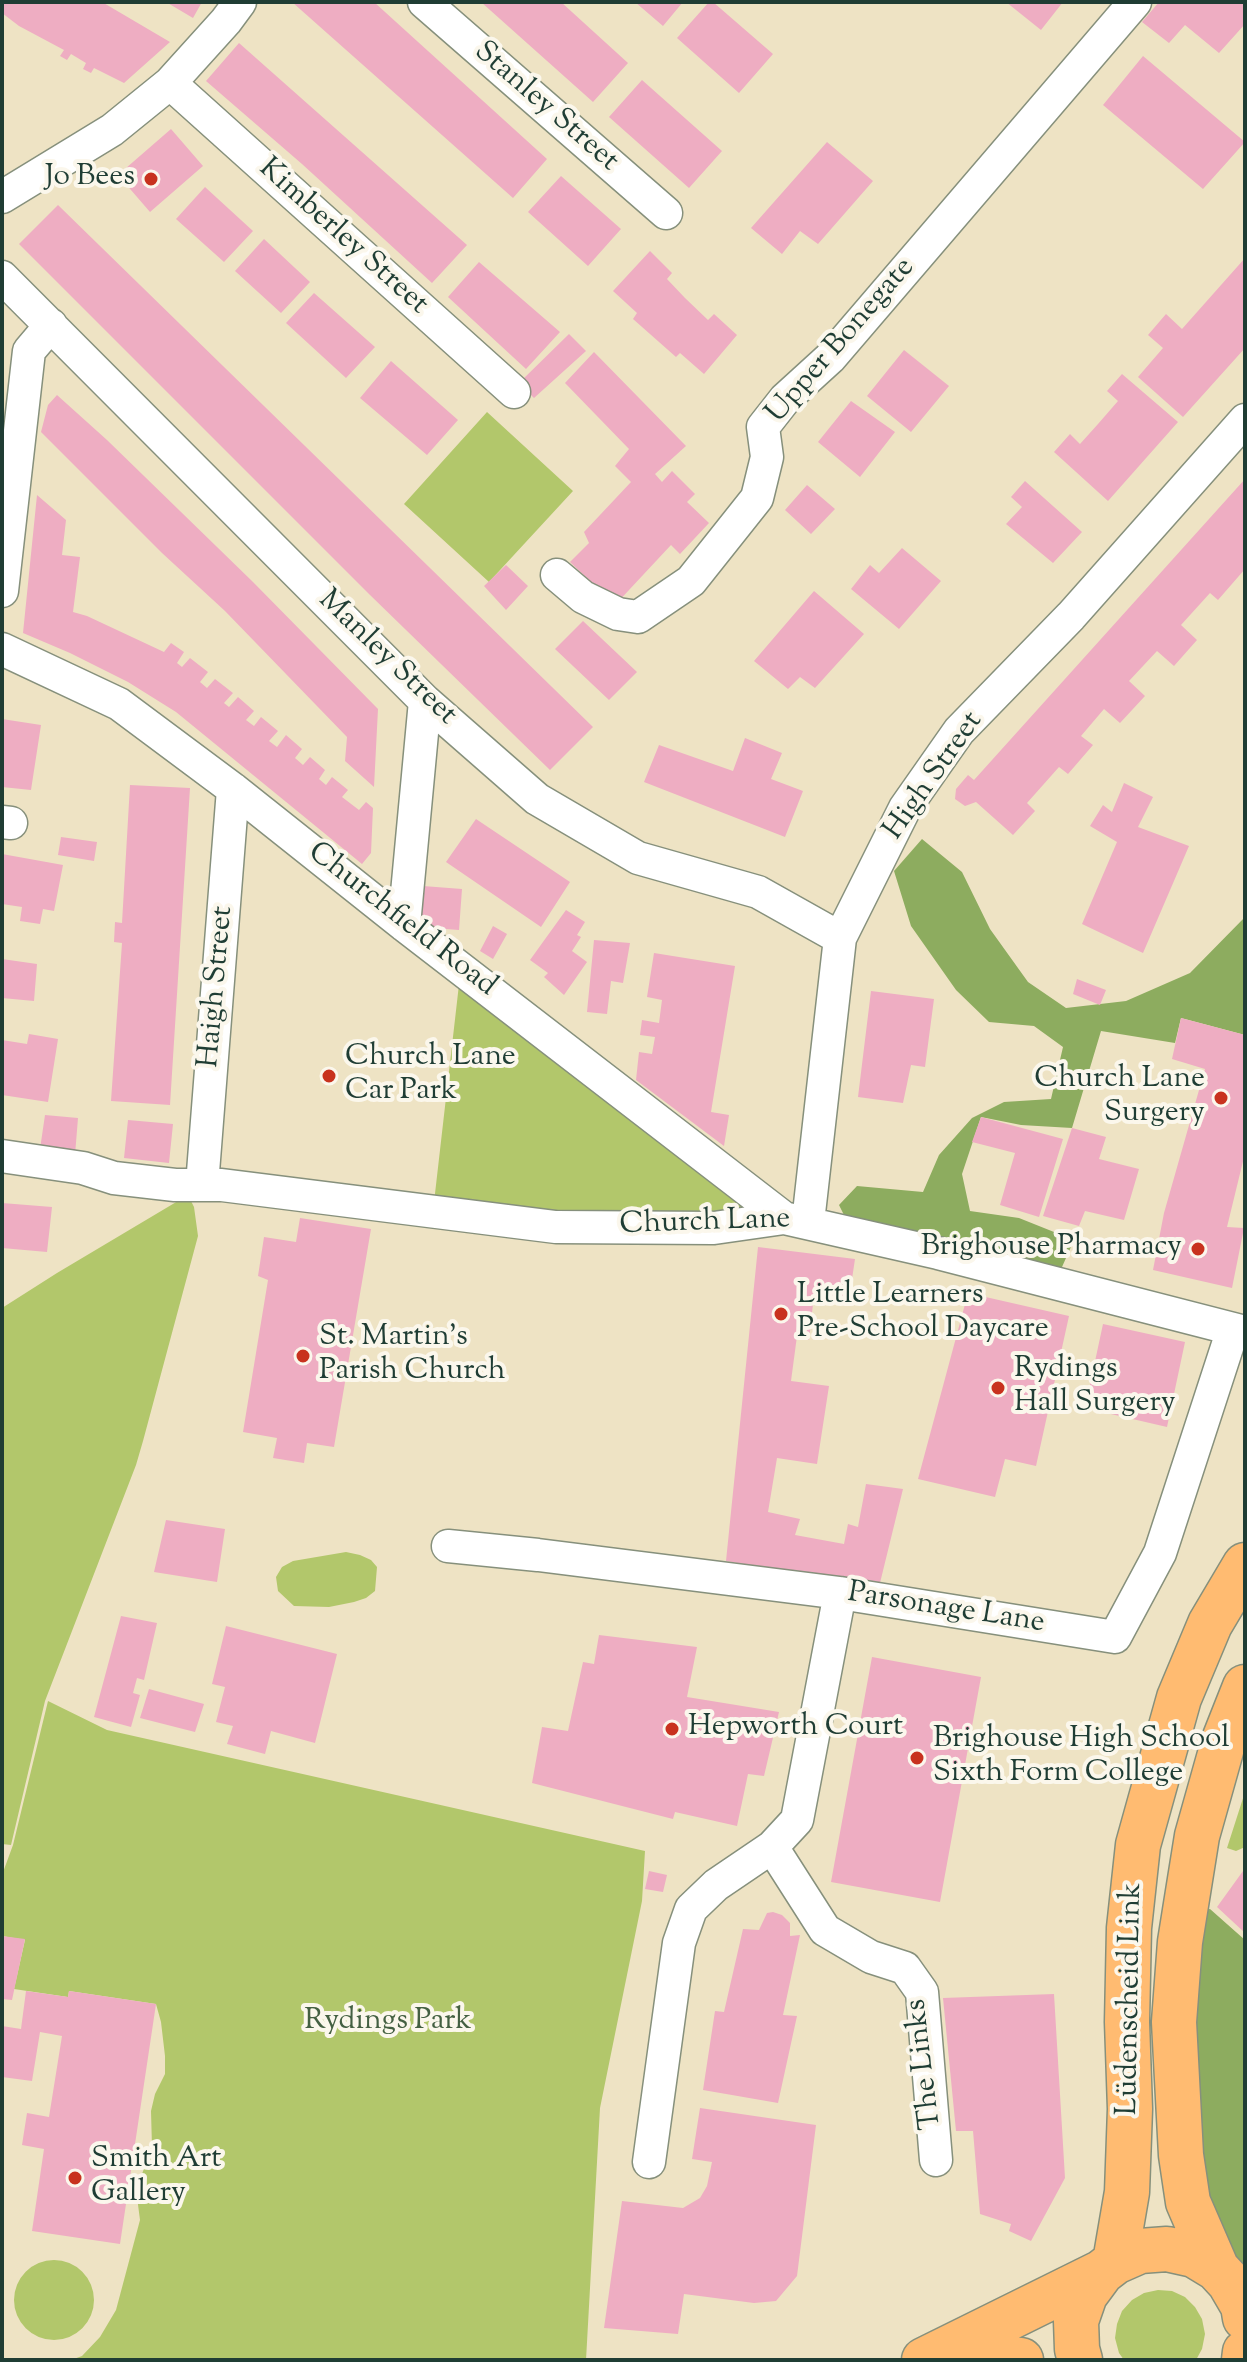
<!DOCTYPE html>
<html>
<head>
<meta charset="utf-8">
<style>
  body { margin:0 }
  #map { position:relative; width:1247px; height:2362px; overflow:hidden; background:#eee3c4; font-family:"Sorts Mill Goudy",serif }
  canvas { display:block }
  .frame { position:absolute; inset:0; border:4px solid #1f3d34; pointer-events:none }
</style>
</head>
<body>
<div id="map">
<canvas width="1247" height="2362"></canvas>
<div class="frame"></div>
</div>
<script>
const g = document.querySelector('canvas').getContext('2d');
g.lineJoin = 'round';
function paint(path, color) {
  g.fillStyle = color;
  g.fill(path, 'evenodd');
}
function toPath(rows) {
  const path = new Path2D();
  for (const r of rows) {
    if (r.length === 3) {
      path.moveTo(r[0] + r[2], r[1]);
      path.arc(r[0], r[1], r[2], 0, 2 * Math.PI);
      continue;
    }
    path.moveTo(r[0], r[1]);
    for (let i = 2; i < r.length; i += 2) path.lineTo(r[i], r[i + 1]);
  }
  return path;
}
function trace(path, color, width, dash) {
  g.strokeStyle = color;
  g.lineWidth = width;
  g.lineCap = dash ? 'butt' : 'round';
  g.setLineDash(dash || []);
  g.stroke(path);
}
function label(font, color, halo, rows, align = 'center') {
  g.font = font + ' "Sorts Mill Goudy",serif';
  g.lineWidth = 8;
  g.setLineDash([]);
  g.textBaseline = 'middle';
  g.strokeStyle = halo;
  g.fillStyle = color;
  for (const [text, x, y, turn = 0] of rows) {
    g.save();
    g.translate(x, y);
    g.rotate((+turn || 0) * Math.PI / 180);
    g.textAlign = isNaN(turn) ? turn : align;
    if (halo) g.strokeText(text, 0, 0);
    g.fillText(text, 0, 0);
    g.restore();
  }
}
paint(toPath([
  [487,412,573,491,489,582,404,504],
  [461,967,784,1218,433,1211],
  [188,1195,194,1207,198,1236,143,1441,136,1465,45,1701,11,1845,2,1844,2,1308,57,1273],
  [346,1552,360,1555,371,1560,377,1567,375,1591,366,1598,354,1602,329,1607,294,1606,278,1591,276,1577,282,1567,293,1561],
  [48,1701,107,1730,645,1851,642,1901,600,2108,586,2360,71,2360,82,2356,100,2337,116,2310,140,2220,137,2197,139,2182,152,2147,151,2111,155,2094,165,2074,165,2056,161,2022,156,2004,69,1991,68,1997,14,1989,25,1940,2,1936,2,1875,13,1845],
  [1245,1792,1245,1847,1236,1851,1227,1848],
  [54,2300,40],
  [1158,2290,1172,2291,1185,2297,1195,2307,1202,2319,1205,2334,1202,2349,1196,2360,1124,2360,1119,2353,1115,2338,1117,2324,1122,2311,1132,2300,1144,2293]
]), '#b2c76b');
paint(toPath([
  [922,839,962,872,990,929,1028,982,1066,1008,1126,1001,1190,973,1245,917,1245,1035,1181,1018,1175,1043,1101,1031,1072,1128,1021,1125,981,1117,962,1174,970,1211,1019,1218,1074,1240,1062,1267,1044,1268,845,1217,839,1205,857,1186,923,1192,939,1155,972,1118,1004,1102,1051,1099,1063,1047,1034,1026,989,1022,956,990,911,926,894,871],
  [1210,1909,1245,1940,1245,2265,1233,2266,1217,2243,1186,2066,1203,1910]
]), '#8dac5f');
paint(toPath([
  [2,2,102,2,170,42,124,83,94,68,91,73,83,69,86,63,71,54,67,60,60,56,64,50,19,26,2,13],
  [166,2,202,2,193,18],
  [292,2,374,2,547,159,513,198],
  [481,2,561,2,628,63,593,102],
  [635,2,683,2,663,26],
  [709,2,713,2,773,54,739,93,677,38],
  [1006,2,1063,2,1041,30],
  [1159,2,1245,2,1245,24,1219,53,1185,25,1169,43,1142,22],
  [239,43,467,245,432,283,302,164,206,81],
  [1143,56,1245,142,1203,189,1103,105],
  [642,80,722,151,689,188,609,117],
  [171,129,203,166,150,212,118,175],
  [827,142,873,181,818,244,800,231,782,254,751,228],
  [561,176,621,229,588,266,528,212],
  [205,187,253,231,224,262,176,219],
  [58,205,593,727,550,770,369,594,19,244],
  [264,239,310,282,281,313,235,271],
  [650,251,672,273,667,279,685,298,708,320,714,314,737,335,704,374,680,353,676,357,633,319,637,313,613,291],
  [1245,258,1245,348,1183,417,1138,377,1163,348,1148,335,1166,314,1182,329],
  [479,262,560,332,526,369,448,297],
  [314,293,375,347,346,378,286,323],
  [569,334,586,351,534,398,519,383],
  [904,350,949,386,911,432,867,396],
  [594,352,686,446,655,474,662,482,672,471,695,494,687,502,709,523,680,554,671,545,615,605,570,562,589,543,584,532,631,482,615,466,629,449,565,383],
  [391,361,458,420,427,455,360,398],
  [1122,374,1178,422,1108,501,1054,452,1070,434,1080,444,1098,424,1118,401,1107,391],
  [57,395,107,440,253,582,378,709,374,787,345,761,347,737,225,611,162,553,41,432,48,405],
  [851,401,895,432,860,477,818,442],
  [1245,479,1245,569,1218,600,1210,593,1181,625,1197,640,1174,666,1157,651,1129,681,1145,696,1120,723,1104,709,1081,736,1093,745,1068,774,1059,767,1027,803,1035,811,1013,835,976,802,965,806,955,799,956,789,968,775,974,780],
  [1025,481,1082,532,1053,563,1006,524,1022,507,1011,497],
  [807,485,835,509,811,534,785,510],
  [37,495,66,520,62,555,80,557,73,612,87,616,164,652,171,643,184,652,177,663,182,667,190,658,208,672,200,682,207,688,215,679,233,693,224,703,229,707,238,697,254,711,246,720,254,726,261,717,278,731,269,741,277,747,286,735,302,749,295,758,303,765,310,757,325,770,319,779,326,785,332,777,348,790,342,797,359,810,366,802,373,808,371,853,362,864,176,712,128,682,70,653,23,633],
  [902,548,941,581,899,629,851,589,870,565,879,573],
  [506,565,528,586,506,610,484,586],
  [814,591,864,634,815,688,800,677,788,689,754,661],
  [583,621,637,672,609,700,555,649],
  [2,719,41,725,31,790,2,787],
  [745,738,782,753,771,779,803,791,785,837,644,782,659,745,733,771],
  [1124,783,1153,797,1138,827,1189,846,1143,953,1082,924,1117,842,1090,826,1103,805,1112,812],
  [130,785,190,788,170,1105,111,1101,122,943,114,942,115,922,122,923],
  [476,819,570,882,541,927,446,862],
  [61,837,97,842,94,861,58,855],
  [2,854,63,865,54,911,43,909,40,924,20,921,22,907,2,904],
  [423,886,462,889,459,930,420,927],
  [566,910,585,922,577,935,581,937,572,951,587,962,564,995,544,977,548,973,530,960],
  [493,926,507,934,493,959,480,951],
  [594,940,630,943,623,983,611,981,607,1014,587,1012],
  [654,953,735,966,711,1112,729,1115,724,1146,636,1080,639,1052,652,1054,655,1037,640,1035,642,1020,659,1023,662,1000,647,997],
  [2,959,37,964,34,1001,2,998],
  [1077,979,1106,990,1100,1005,1073,994],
  [871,991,934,999,925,1067,911,1065,903,1103,858,1097],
  [1181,1018,1245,1035,1245,1153,1227,1227,1244,1228,1232,1288,1153,1270,1164,1213,1205,1069,1172,1059],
  [29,1034,58,1039,48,1102,2,1095,2,1040,27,1044],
  [45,1115,78,1118,75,1155,40,1149],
  [981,1117,1063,1139,1039,1217,1000,1205,1015,1153,972,1142],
  [128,1120,173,1124,169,1163,124,1158],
  [1072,1128,1106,1137,1099,1159,1139,1169,1124,1220,1085,1211,1079,1226,1043,1216],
  [2,1203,52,1207,47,1252,2,1248],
  [300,1218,371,1229,334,1447,307,1443,304,1463,273,1458,277,1438,243,1432,268,1280,258,1276,264,1237,296,1242],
  [758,1247,855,1259,849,1299,814,1295,809,1340,797,1336,791,1381,829,1386,817,1464,777,1458,768,1512,800,1519,795,1535,844,1544,848,1524,858,1527,866,1484,903,1489,879,1587,726,1561],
  [968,1293,1069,1316,1036,1466,1005,1459,995,1497,918,1479],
  [1103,1324,1185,1342,1167,1427,1085,1408],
  [166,1520,225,1529,217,1582,154,1572],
  [121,1616,157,1623,144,1680,137,1678,133,1693,140,1695,131,1727,94,1717],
  [226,1626,337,1654,315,1743,271,1731,265,1754,227,1744,233,1726,216,1722,225,1687,212,1684],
  [599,1635,697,1647,687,1697,779,1712,764,1776,748,1774,737,1826,675,1812,673,1819,532,1783,542,1727,568,1731,583,1662,594,1664],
  [872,1657,981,1677,940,1902,831,1882],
  [149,1689,204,1704,195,1732,140,1718],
  [649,1871,667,1875,663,1892,645,1889],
  [1243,1871,1245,1873,1245,1933,1217,1907],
  [773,1912,782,1915,790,1923,790,1936,800,1935,783,2015,797,2016,778,2103,703,2090,715,2011,724,2012,743,1929,759,1930,767,1913],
  [2,1936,25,1939,12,2000,2,1999],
  [26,1991,68,1997,69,1991,156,2004,120,2244,32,2231,44,2149,22,2145,27,2113,49,2117,62,2036,40,2032,32,2081,2,2077,2,2026,21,2029],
  [1054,1994,1065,2178,1031,2241,1009,2231,1011,2224,980,2214,973,2131,956,2131,943,1998],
  [700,2108,816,2125,797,2276,776,2301,754,2303,684,2294,678,2334,604,2328,622,2201,683,2208,700,2198,707,2186,712,2162,692,2159]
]), '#eeadc2');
const street = toPath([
  [424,2,666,213],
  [170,83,514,392],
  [2,197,112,130,170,83,226,21,240,2],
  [2,277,425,701,537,799,638,858,758,892,840,938],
  [557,575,583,597,618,614,638,617,691,581,757,498,767,457,763,427,785,399,830,358,1135,2],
  [2,591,29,351,51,325],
  [2,649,119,704,233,789,404,925,784,1218],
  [2,822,11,823],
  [404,925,425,701],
  [2,1156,83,1168,114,1178,175,1185,222,1185,556,1227,714,1228,784,1218,938,1253,1245,1332],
  [202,1185,233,789],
  [808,1222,840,938,905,808,959,731,1071,616,1245,420],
  [448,1546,538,1555,840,1593,1115,1637,1160,1553,1233,1329],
  [772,1847,825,1930,871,1957,905,1968,922,1992,936,2160],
  [649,2162,679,1943,691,1909,716,1885,772,1847,797,1820,840,1593]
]);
const primary = toPath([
  [1115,2262,1127,2192,1130,2109,1127,2022,1129,1928,1138,1845,1179,1698,1210,1624,1245,1565],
  [1217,2269,1188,2202,1181,2155,1174,2022,1180,1942,1197,1836,1224,1740,1245,1687],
  [924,2360,1102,2272,1115,2262,1140,2251,1167,2249,1194,2255,1217,2269,1229,2282,1243,2306,1245,2318],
  [967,2360,997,2357,1021,2360],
  [1080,2360,1077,2349,1076,2321,1085,2295,1102,2272],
  [1244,2360,1245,2352]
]);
trace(street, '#86907c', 35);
trace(primary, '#86907c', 47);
trace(street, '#fff', 32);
trace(primary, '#ffbb71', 44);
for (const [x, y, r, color] of [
  [151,179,8,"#c8321e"],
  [329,1076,8,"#c8321e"],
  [1221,1098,8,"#c8321e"],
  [1198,1249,8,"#c8321e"],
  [781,1314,8,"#c8321e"],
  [303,1356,8,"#c8321e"],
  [998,1388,8,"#c8321e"],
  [672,1729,8,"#c8321e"],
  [917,1758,8,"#c8321e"],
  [75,2178,8,"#c8321e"]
]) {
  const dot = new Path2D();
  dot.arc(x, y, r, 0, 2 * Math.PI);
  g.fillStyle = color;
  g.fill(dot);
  trace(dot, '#fbf7ec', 3);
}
label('30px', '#1f3d34', '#fbf7ec', [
  ["Stanley Street",545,108,41],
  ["Kimberley Street",342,238,42],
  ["Upper Bonegate",842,342,-49],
  ["Manley Street",386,659,44],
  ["High Street",935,777,-55],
  ["Churchfield Road",401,921,38],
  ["Haigh Street",218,987,-85],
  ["Church Lane",705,1224,-2],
  ["Parsonage Lane",946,1610,9],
  ["Lüdenscheid Link",1132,1999,-89],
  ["The Links",926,2064,-97]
]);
label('30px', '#1f3d34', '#fbf7ec', [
  ["Jo Bees",135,179,"right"],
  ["Church Lane",345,1059],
  ["Car Park",345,1093],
  ["Church Lane",1205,1081,"right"],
  ["Surgery",1205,1115,"right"],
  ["Brighouse Pharmacy",1182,1249,"right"],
  ["Little Learners",797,1297],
  ["Pre-School Daycare",797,1331],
  ["St. Martin's",319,1339],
  ["Parish Church",319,1373],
  ["Rydings",1014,1371],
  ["Hall Surgery",1014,1405],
  ["Hepworth Court",688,1729],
  ["Brighouse High School",933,1741],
  ["Sixth Form College",933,1775],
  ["Smith Art",91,2161],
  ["Gallery",91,2195]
], 'left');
label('30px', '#446042', '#fbf7ec', [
  ["Rydings Park",388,2023]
]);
</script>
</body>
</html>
